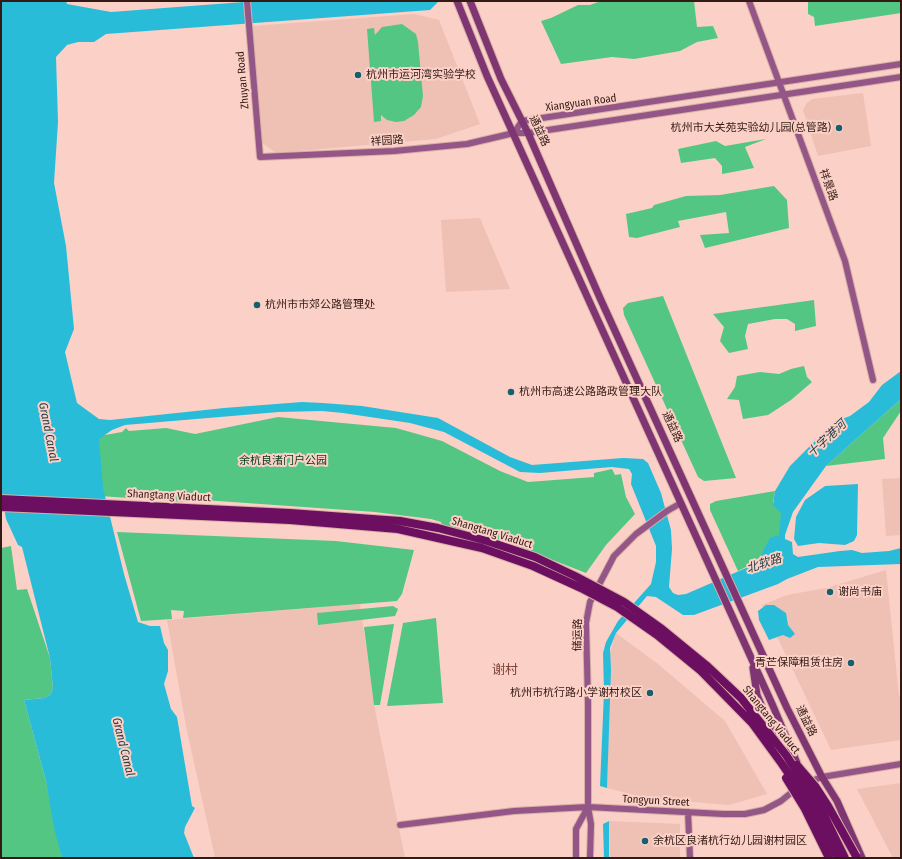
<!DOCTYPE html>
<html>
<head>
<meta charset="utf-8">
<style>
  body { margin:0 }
  #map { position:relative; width:902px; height:859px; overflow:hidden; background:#fbd0c6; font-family:"Fira Sans Condensed",sans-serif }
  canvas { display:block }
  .frame { position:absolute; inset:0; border:2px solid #331a14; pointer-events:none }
</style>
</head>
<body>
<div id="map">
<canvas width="902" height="859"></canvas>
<div class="frame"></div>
</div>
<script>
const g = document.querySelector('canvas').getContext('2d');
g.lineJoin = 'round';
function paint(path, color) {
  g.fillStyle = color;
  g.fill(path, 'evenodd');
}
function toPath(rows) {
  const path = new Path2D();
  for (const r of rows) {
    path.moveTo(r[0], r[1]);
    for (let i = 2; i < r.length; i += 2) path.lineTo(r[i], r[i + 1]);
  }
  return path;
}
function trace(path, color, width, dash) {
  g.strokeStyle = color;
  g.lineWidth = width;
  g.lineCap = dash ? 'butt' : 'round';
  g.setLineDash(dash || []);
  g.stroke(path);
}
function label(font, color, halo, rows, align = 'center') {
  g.font = font + ' "Fira Sans Condensed","Noto Sans SC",sans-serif';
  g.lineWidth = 4;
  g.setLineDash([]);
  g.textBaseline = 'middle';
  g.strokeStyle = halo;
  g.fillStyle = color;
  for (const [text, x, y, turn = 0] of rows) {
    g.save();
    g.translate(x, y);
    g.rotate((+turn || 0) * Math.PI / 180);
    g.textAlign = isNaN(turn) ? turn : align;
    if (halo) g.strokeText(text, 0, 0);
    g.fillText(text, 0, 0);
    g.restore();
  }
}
paint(toPath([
  [415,14,439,20,480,124,436,139,276,153,262,143,252,26],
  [863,93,871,146,818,156,803,110,806,104,812,99],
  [480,218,510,289,446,292,441,220],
  [901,478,901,535,886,536,882,479],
  [886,570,899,696,901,696,901,740,831,750,762,605,787,595,826,588],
  [360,604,375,710,405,858,215,858,186,726,167,620],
  [616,633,658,664,725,721,767,794,729,805,645,798,607,788,610,653],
  [901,783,901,858,893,858,857,789],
  [609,821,680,824,680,858,610,858]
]), '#efc1b5');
paint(toPath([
  [601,1,694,1,697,27,713,26,718,38,697,42,680,51,634,59,612,57,561,64,541,21,551,18,578,5,590,5],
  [808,1,901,1,901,13,815,26,814,17,808,14],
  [402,24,416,34,418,42,423,96,421,107,414,115,404,121,396,122,387,120,381,115,381,121,374,122,367,29,374,28,375,35,382,27],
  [766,139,745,147,754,168,722,174,722,166,715,158,681,163,678,149,716,141,725,146],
  [774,186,787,200,789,228,705,248,700,235,729,233,726,212,678,221,680,227,637,238,629,237,626,214,652,208,654,205,686,196,720,195],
  [663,296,736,478,704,481,698,477,624,315,623,308,628,303],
  [814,300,816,326,795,331,795,324,787,319,775,319,748,324,745,336,748,349,729,353,720,341,724,327,713,314],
  [804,366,807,377,812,382,791,400,768,415,743,419,739,400,727,399,735,387,737,376,760,372,779,374,791,369],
  [901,399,901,411,883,438,885,459,826,466],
  [278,417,396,428,442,441,500,471,528,482,594,477,594,473,612,469,615,475,621,474,626,497,635,514,606,545,586,573,504,541,442,525,441,522,431,519,375,512,189,499,187,502,100,496,90,434,105,435,122,432,126,428,129,431,166,428,195,434],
  [775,491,773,503,783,510,781,536,758,561,738,571,710,510,710,504,716,501],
  [117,532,336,541,414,550,402,594,397,601,183,618,184,611,171,610,172,619,141,621],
  [11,546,17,590,27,589,50,658,53,688,51,694,44,698,24,700,46,781,62,858,1,858,1,548],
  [393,606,398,609,395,616,318,625,317,613],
  [436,618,443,703,387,706,403,623],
  [394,624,380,705,374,705,364,627]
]), '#54c683');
paint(toPath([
  [1,1,66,1,67,4,111,12,257,1,442,1,438,2,430,10,106,34,94,42,78,42,67,45,56,57,58,122,54,183,66,246,74,329,65,352,77,403,99,419,110,420,224,408,302,402,323,403,362,406,438,418,510,457,532,465,623,458,643,459,648,463,661,493,671,530,672,549,669,587,673,593,678,595,686,594,746,568,758,561,770,538,779,535,781,513,773,505,775,491,790,466,834,422,850,416,869,402,882,385,901,371,901,399,826,466,793,512,785,535,785,539,792,542,793,554,798,557,840,551,852,550,862,553,889,551,901,548,901,564,818,567,787,579,778,584,694,615,683,615,656,597,647,596,616,633,610,648,611,670,607,788,600,786,604,692,603,653,606,642,618,621,651,584,656,562,656,546,631,484,632,474,629,469,612,467,540,473,520,472,444,432,410,423,343,413,322,411,279,412,125,425,112,430,99,439,103,488,124,574,138,622,150,626,160,626,164,643,168,650,168,671,164,684,171,709,177,717,192,806,195,808,185,827,184,833,194,858,62,858,54,828,46,781,24,700,44,698,51,694,53,688,50,658,22,547,18,545,6,519,3,502,1,502],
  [858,484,857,535,854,541,845,545,819,543,798,546,794,539,796,517,805,500,825,486],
  [766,605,774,605,786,613,788,625,795,634,790,638,783,635,769,640,759,620,758,611],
  [609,821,609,858,604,858,603,824]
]), '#28bcd8');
const secondary = toPath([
  [247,1,260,157,394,151,467,144,514,133,528,133,901,77],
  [749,1,845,261,873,380],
  [514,133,522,121,901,64],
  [809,782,822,777,901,764],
  [688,812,690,858],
  [400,825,514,811,588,807,723,814,745,814,764,810,781,801,797,788],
  [576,858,576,829,588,807],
  [590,858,591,824,588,807,588,703,586,623,590,602,614,556,636,534,667,511,681,503]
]);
const primary = toPath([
  [457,1,487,76,773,706,800,770],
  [470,1,501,79,528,133,600,298,787,708,822,777,837,801,862,858],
  [753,668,757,695,776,740]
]);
trace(secondary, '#d7afa6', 8);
trace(primary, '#d7afa6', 9);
trace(secondary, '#935687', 6);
trace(primary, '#7f3572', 7);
const highwayBridge = toPath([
  [1,499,290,513,400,521,438,528,487,541,535,557,575,576,624,602,662,629,706,665,741,698,786,755,820,807,845,858],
  [1,507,290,520,398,529,482,548,533,566,581,588,617,607,657,635,701,671,752,723,782,764,816,814,838,858],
  [797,765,815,786,828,806,856,856],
  [786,778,805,809,829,858]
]);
trace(highwayBridge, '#d7afa6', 10, []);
trace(highwayBridge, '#6d0f60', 8);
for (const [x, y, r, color] of [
  [358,75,4,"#16606e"],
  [839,128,4,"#16606e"],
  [257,305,4,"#16606e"],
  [511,392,4,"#16606e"],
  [830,592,4,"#16606e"],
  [851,663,4,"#16606e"],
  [650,693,4,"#16606e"],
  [645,841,4,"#16606e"]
]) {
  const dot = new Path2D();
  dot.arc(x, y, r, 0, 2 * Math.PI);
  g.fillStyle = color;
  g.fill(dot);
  trace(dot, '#fbd0c6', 1.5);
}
label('11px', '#331a14', '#fbd0c6', [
  ["杭州市运河湾实验学校",366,75],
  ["杭州市大关苑实验幼儿园(总管路)",831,128,"right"],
  ["杭州市市郊公路管理处",265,305],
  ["杭州市高速公路路政管理大队",519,392],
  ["谢尚书庙",838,592],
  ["青芒保障租赁住房",843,663,"right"],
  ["杭州市杭行路小学谢村校区",642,693,"right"],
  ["余杭区良渚杭行幼儿园谢村园区",653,841]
], 'left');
label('11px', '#331a14', '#fbd0c6', [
  ["Zhuyan Road",243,80,-95],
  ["Xiangyuan Road",581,103,-8],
  ["通益路",539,131,65],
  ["祥园路",387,141,-4],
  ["祥景路",828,185,70],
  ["通益路",672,427,65],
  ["Shangtang Viaduct",169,496,3],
  ["Shangtang Viaduct",492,533,17],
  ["储运路",578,635,-89],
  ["Shangtang Viaduct",771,720,51],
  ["通益路",806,721,64],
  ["Tongyun Street",656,801,3]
]);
label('11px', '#02381d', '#fbd0c6', [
  ["余杭良渚门户公园",283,461]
]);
label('italic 12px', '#234047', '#fbd0c6', [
  ["Grand Canal",48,432,79],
  ["十字港河",827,439,-43],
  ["北软路",764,564,-18],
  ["Grand Canal",123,747,76]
]);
label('13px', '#7d4335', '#fbd0c6', [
  ["谢村",505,670]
]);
</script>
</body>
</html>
